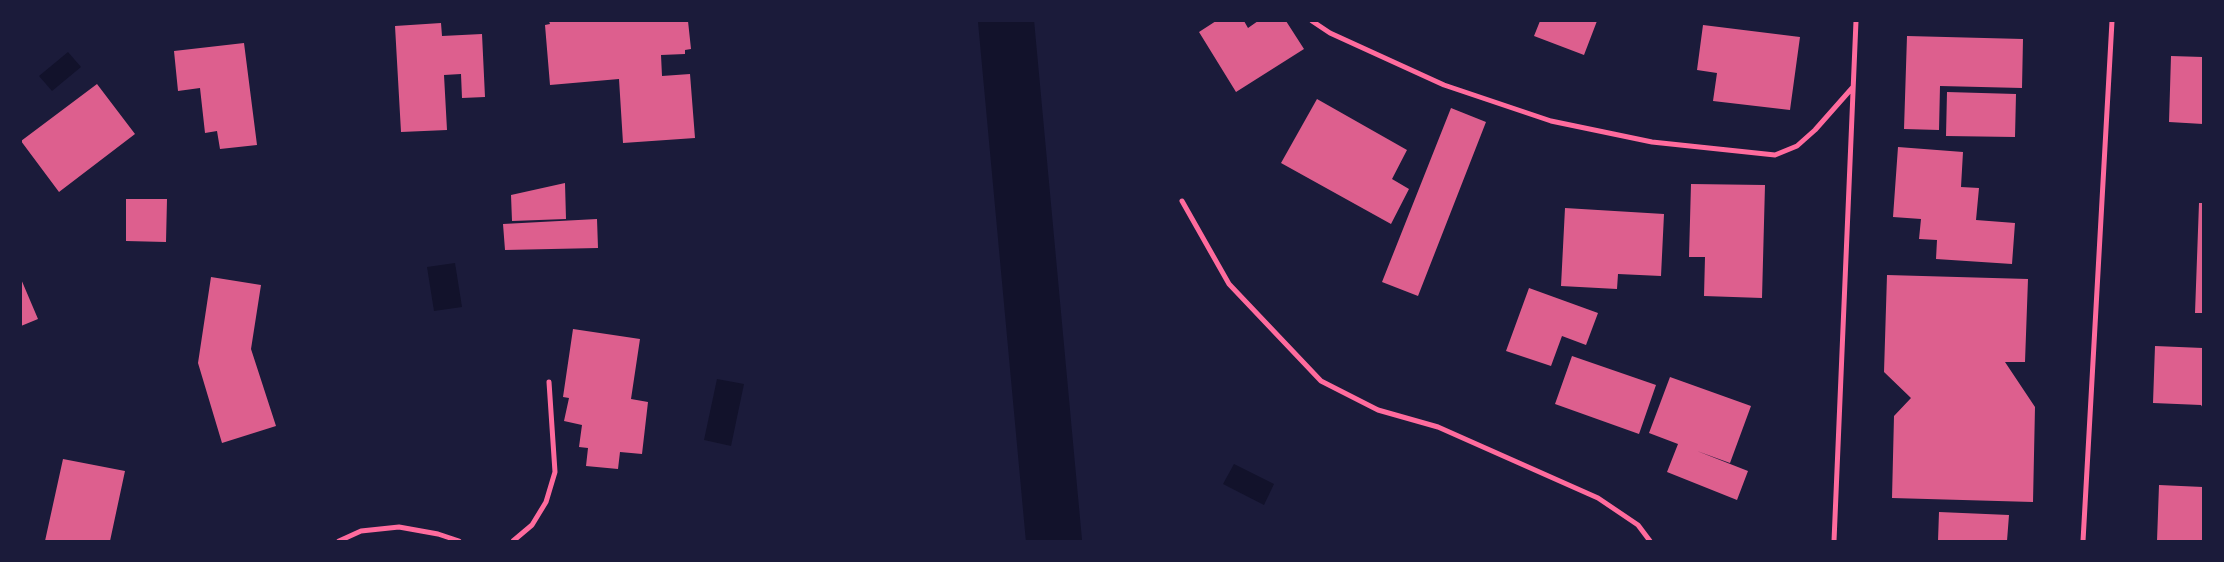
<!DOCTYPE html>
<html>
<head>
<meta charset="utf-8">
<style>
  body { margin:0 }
  #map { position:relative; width:2224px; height:562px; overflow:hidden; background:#1b1b3a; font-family:"Noto Sans",sans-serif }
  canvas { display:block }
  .frame { position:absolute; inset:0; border:22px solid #1b1b3a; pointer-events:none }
</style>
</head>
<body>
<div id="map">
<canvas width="2224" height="562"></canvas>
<div class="frame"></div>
</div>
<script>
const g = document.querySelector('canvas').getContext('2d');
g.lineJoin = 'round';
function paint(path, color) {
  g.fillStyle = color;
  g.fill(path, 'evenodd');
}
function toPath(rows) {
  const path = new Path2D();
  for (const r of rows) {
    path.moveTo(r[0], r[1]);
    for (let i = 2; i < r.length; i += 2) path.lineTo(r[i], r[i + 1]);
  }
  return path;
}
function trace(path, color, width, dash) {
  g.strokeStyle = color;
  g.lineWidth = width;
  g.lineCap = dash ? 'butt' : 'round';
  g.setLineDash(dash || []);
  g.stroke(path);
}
paint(toPath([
  [68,52,81,67,52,91,39,76],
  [455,263,462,307,434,311,427,267],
  [717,379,744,384,731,446,704,440],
  [1234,464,1274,484,1264,505,1223,484]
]), '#12122b');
trace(toPath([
  [1006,21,1054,541]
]), '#12122b', 56);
paint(toPath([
  [549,21,688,21,691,49,685,50,685,54,661,55,662,76,690,74,695,138,623,143,619,79,550,85,545,25,550,24],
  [1216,21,1244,21,1248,28,1258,21,1286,21,1304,49,1236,92,1199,32],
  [1540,21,1597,21,1584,55,1534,36],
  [441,23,442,36,482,34,485,97,462,98,461,74,444,75,447,130,401,132,395,26],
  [1703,25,1800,37,1790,110,1713,101,1717,73,1697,70],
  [1907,36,2023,39,2022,88,1940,86,1939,130,1904,129],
  [244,43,257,145,220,149,217,131,205,133,200,88,178,91,174,51],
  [2171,56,2203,57,2203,124,2169,122],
  [97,84,135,134,59,192,21,141],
  [1947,92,2016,94,2015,137,1946,136],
  [1317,99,1407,150,1392,179,1409,189,1391,224,1281,163],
  [1451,108,1486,122,1418,296,1382,282],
  [1898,147,1963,152,1961,187,1979,188,1976,220,2015,223,2012,264,1936,259,1937,240,1919,239,1921,219,1893,217],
  [565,183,566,219,512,221,511,195],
  [1691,184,1765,185,1762,298,1704,296,1705,257,1689,257],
  [126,199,167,199,166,242,126,241],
  [2199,203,2203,203,2203,313,2195,313],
  [1565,208,1664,214,1661,276,1618,274,1617,289,1561,286],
  [597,219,598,248,505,250,503,224],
  [1887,275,2028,279,2025,362,2005,362,2035,407,2033,502,1892,498,1894,416,1911,398,1884,372],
  [211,277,261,285,251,349,276,426,222,443,198,363],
  [21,279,38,319,21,326],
  [1529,288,1598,313,1586,345,1562,336,1551,366,1506,351],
  [573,329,640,339,631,399,648,402,642,454,620,452,618,469,586,466,588,448,579,447,582,425,564,421,569,398,563,397],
  [2155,346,2203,348,2203,408,2201,405,2153,403],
  [1572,356,1656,385,1639,434,1555,404],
  [1670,377,1751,406,1730,463,1697,451,1748,471,1737,500,1667,472,1678,444,1649,433],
  [63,459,125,471,110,541,45,541],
  [2159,485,2203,487,2203,541,2157,541],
  [1939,512,2009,515,2007,541,1938,541]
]), '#dd5f8e');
trace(toPath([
  [1312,21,1330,33,1444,85,1551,121,1652,142,1775,155,1797,146,1815,130,1853,87],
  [1182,201,1229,284,1321,381,1378,410,1438,427,1598,498,1638,525,1650,541],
  [339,541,361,531,399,527,438,534,459,541],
  [513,541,532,525,546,502,555,472,549,382],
  [1834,541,1856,21],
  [2083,541,2112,21]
]), '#ff6b9d', 5);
</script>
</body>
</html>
